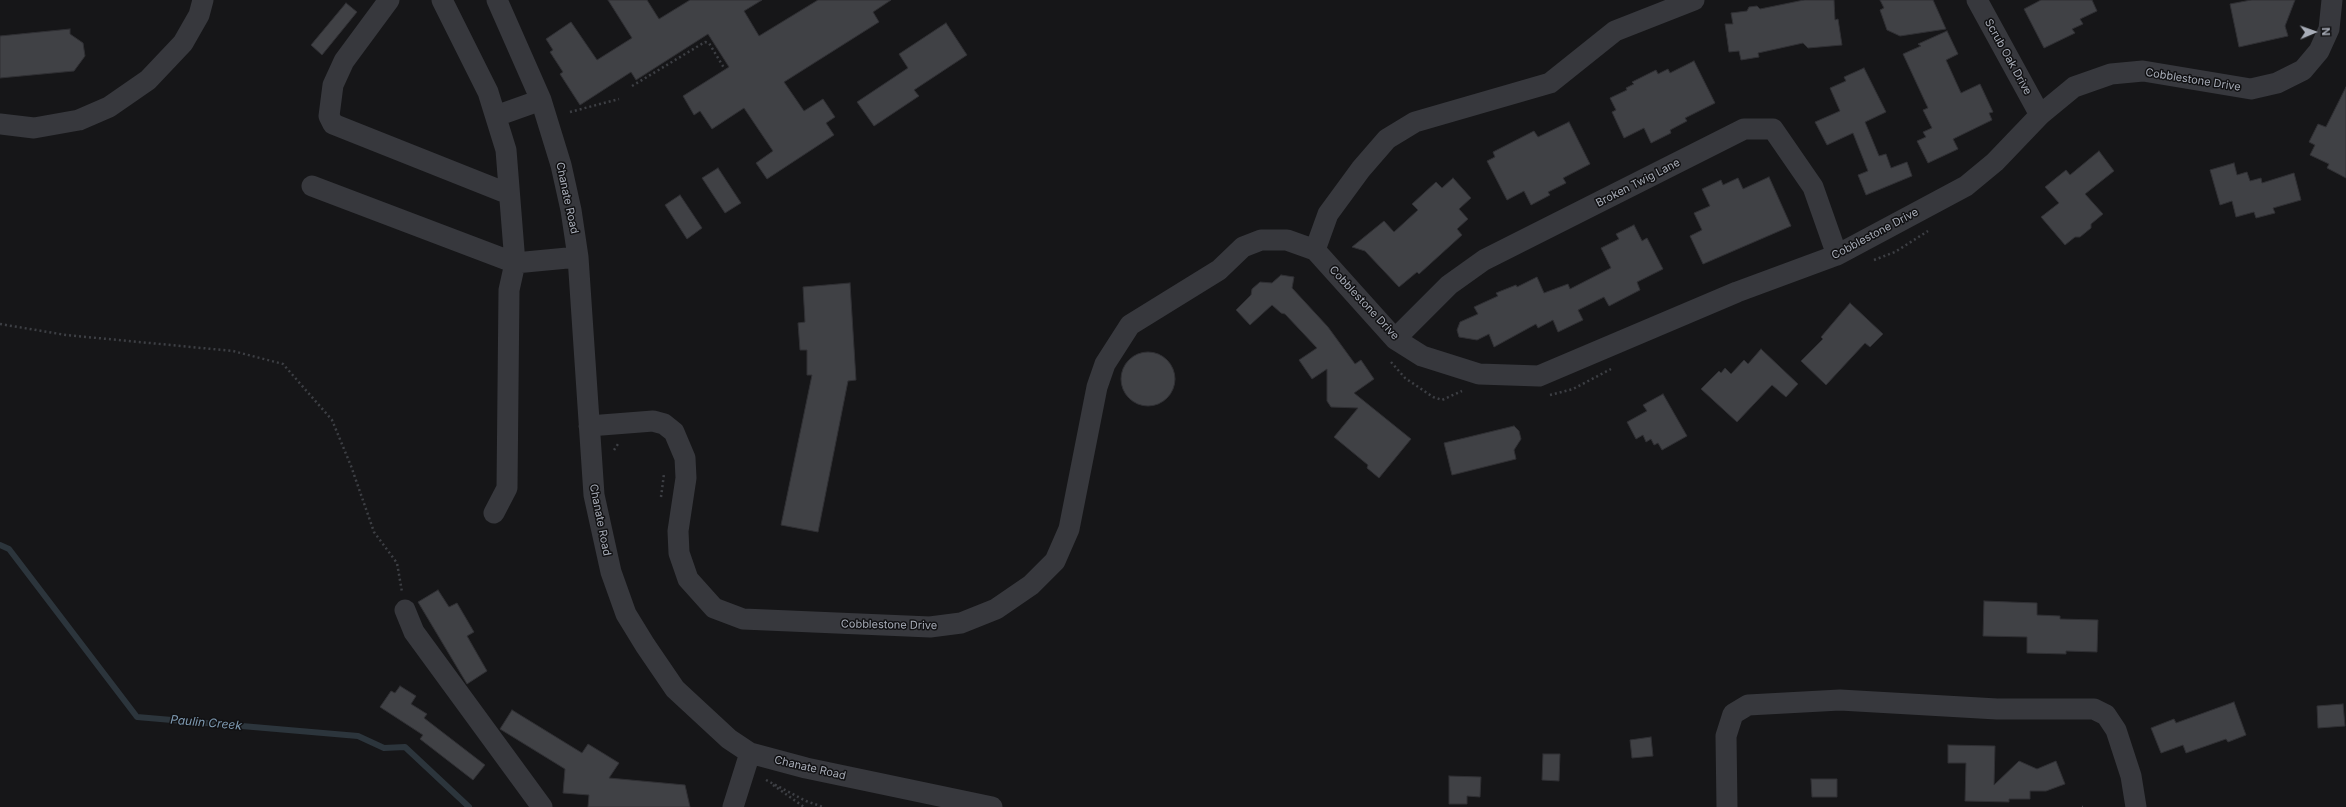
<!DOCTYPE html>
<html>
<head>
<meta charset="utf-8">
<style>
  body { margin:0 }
  #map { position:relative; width:2346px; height:807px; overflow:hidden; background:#161618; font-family:Inter,sans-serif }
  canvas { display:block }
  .north { position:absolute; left:2294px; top:12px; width:40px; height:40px; -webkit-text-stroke:3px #111113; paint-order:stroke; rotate:88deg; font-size:11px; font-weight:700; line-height:16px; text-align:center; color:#a8adb8 }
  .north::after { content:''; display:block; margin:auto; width:14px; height:18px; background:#a8adb8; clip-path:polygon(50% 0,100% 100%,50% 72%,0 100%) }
</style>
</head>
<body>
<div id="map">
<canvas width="2346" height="807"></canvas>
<div class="north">N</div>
</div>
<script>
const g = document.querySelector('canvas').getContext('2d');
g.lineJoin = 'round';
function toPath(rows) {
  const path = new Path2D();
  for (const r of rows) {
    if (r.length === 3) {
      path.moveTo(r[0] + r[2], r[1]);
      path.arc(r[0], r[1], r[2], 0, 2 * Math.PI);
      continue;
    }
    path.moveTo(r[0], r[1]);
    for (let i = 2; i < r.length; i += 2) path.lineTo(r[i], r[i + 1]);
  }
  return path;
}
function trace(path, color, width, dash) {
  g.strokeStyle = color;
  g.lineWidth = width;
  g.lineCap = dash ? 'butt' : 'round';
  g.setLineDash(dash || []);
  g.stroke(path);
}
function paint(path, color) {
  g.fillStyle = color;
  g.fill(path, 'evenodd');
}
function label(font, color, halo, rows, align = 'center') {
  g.font = font + ' Inter,sans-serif';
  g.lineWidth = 3;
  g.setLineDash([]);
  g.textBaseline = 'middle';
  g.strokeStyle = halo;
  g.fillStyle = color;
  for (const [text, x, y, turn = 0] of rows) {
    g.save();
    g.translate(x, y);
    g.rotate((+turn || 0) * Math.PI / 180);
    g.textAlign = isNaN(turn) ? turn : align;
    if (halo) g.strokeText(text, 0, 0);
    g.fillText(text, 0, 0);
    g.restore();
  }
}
trace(toPath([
  [0,545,9,549,137,717,358,736,384,748,405,747,469,807]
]), '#2c353c', 6);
const building = toPath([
  [608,0,647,0,659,19,690,0,762,0,744,11,759,36,818,0,891,0,873,12,879,22,784,82,804,111,823,99,835,117,826,123,834,135,767,179,756,163,773,151,744,108,712,129,700,111,694,115,683,96,729,67,708,34,636,80,631,72,580,105,560,74,563,72,550,52,553,50,546,39,571,22,597,60,632,38,608,0],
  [1804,0,1834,0,1835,20,1838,19,1842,45,1808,48,1803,43,1758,53,1759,57,1741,60,1739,51,1729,52,1725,24,1733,24,1731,13,1747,11,1749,7,1757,6,1760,9,1804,0],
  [1880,0,1933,0,1946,29,1900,36,1887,30,1880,10,1884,8,1880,0],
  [2041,0,2092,0,2097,11,2080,19,2083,24,2072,29,2075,33,2044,48,2024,9,2041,0],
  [2251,0,2295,0,2285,26,2288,36,2239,47,2230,4,2251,0],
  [346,3,357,12,322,55,311,45,346,3],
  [946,23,967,55,914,90,919,96,874,126,857,102,908,68,899,54,946,23],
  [70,29,70,34,83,43,85,56,74,71,0,78,0,36,70,29],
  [1947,31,1958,54,1946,60,1961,93,1980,84,1993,112,1989,113,1992,120,1953,139,1958,149,1928,163,1917,141,1926,137,1923,132,1932,128,1923,110,1928,108,1903,54,1921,46,1918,44,1947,31],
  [1694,61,1715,103,1685,118,1687,121,1670,130,1671,133,1651,143,1644,128,1624,138,1612,112,1616,110,1610,98,1627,90,1626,88,1634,84,1632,82,1656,70,1658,74,1668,69,1670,73,1694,61],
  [1864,68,1886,112,1865,122,1879,156,1886,154,1891,168,1907,162,1912,176,1866,195,1858,175,1868,171,1853,133,1827,145,1815,122,1840,111,1830,88,1846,81,1844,77,1864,68],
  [2346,87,2346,178,2327,168,2329,164,2310,155,2315,145,2309,142,2318,124,2326,127,2346,87],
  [1569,122,1590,164,1563,178,1566,183,1548,192,1550,195,1531,205,1524,191,1507,200,1487,161,1495,157,1493,152,1534,131,1538,137,1569,122],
  [2099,151,2114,171,2085,194,2103,214,2091,224,2091,228,2080,237,2075,237,2065,245,2041,217,2059,203,2045,187,2066,170,2070,175,2099,151],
  [2234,163,2237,175,2247,172,2250,181,2261,178,2262,183,2294,173,2301,200,2273,208,2275,213,2256,218,2254,212,2236,217,2232,201,2220,205,2210,170,2234,163],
  [718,168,741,203,725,213,702,178,718,168],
  [1769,177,1791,226,1703,264,1690,236,1702,230,1694,213,1710,206,1702,189,1721,180,1723,185,1738,178,1743,189,1769,177],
  [1453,178,1471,198,1459,209,1468,219,1457,229,1462,235,1419,274,1417,272,1399,287,1365,251,1352,247,1384,221,1394,232,1418,210,1412,204,1436,182,1442,188,1453,178],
  [680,195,702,228,687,239,665,205,680,195],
  [1634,225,1642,241,1647,238,1663,269,1637,282,1640,290,1609,306,1604,297,1578,310,1583,320,1558,332,1553,320,1538,328,1536,324,1494,347,1489,334,1477,340,1459,337,1457,330,1460,322,1478,314,1474,307,1498,296,1496,293,1516,285,1517,287,1537,277,1544,293,1568,284,1570,289,1611,268,1601,248,1619,239,1616,234,1634,225],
  [1281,275,1294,277,1292,288,1328,327,1355,364,1361,360,1374,379,1354,393,1411,439,1379,478,1367,468,1368,465,1334,437,1358,408,1331,407,1327,401,1327,369,1312,379,1299,360,1317,348,1285,314,1281,313,1272,305,1250,325,1236,310,1251,295,1252,289,1260,282,1272,283,1281,275],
  [850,283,856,380,848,381,818,532,781,525,812,375,807,375,807,350,800,350,798,323,805,322,803,287,850,283],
  [1850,303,1883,334,1870,347,1865,343,1826,385,1801,361,1823,339,1821,337,1850,303],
  [1761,349,1798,384,1786,397,1772,385,1737,422,1701,389,1719,371,1721,373,1725,368,1731,374,1744,360,1748,364,1761,349],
  [1148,379,27],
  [1663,394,1687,436,1662,450,1658,443,1654,445,1651,439,1646,442,1643,435,1636,439,1627,422,1647,411,1643,405,1663,394],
  [1514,426,1519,431,1521,439,1514,450,1516,459,1452,475,1444,443,1514,426],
  [438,590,449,607,457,603,474,632,467,636,487,671,467,684,418,602,438,590],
  [1984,601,2037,603,2037,615,2060,616,2060,619,2098,620,2097,652,2066,651,2066,654,2027,653,2027,637,1983,636,1984,601],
  [400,686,416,696,411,704,427,714,424,718,485,765,473,780,420,739,423,735,380,707,391,691,395,693,400,686],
  [2234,702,2246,735,2228,742,2226,739,2186,753,2183,745,2161,753,2151,728,2174,719,2176,723,2234,702],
  [2343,704,2345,726,2318,728,2317,706,2343,704],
  [512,710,582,753,588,744,619,763,609,778,685,785,690,807,588,807,589,795,563,793,565,769,500,729,512,710],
  [1651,737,1653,756,1632,758,1630,740,1651,737],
  [1948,745,1995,746,1994,785,2019,761,2037,769,2056,761,2065,784,2046,791,2030,791,2030,799,2009,799,2009,802,1965,801,1966,763,1948,763,1948,745],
  [1543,754,1560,754,1559,781,1542,780,1543,754],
  [1449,776,1481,777,1480,797,1467,796,1467,804,1449,804,1449,776],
  [1811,779,1837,779,1837,797,1812,797,1811,779]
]);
paint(building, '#404145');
trace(building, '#303034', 1);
trace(toPath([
  [632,86,705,42,709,43,724,68],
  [570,112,619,99],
  [1874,260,1895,252,1928,231],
  [0,324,66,335,233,351,283,364,332,420,351,466,374,532,397,563,402,592],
  [1391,362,1405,378,1433,397,1442,400,1462,391],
  [1550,395,1573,389,1611,369],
  [614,450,618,444],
  [661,497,664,474],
  [766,780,806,801,823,807],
  [773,785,804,807],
  [2082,807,2083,807]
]), '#3d3f44', 2.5, [2, 3]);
trace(toPath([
  [389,0,344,61,333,85,329,116,333,124,509,194],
  [442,0,488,92,506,150,515,263,509,290,507,488,494,513],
  [497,0,541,100,561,165,571,210,578,257,594,495,611,572,626,614,645,645,675,689,729,739,750,753,806,768,992,807],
  [1977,0,2040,115],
  [496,116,541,100],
  [0,124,34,128,79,120,109,107,148,80,183,43,199,15,203,0],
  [312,186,515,263,578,257],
  [1315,250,1328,214,1361,169,1387,139,1415,122,1550,83,1615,31,1694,0],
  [1395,339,1449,285,1484,260,1744,129,1773,129,1813,187,1837,255],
  [589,426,653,421,664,424,674,432,685,458,686,478,678,531,679,553,688,579,714,608,743,619,930,627,961,623,996,609,1031,585,1055,561,1069,529,1097,387,1105,364,1130,325,1219,270,1243,247,1261,240,1287,240,1315,250,1395,339,1422,356,1479,374,1539,376,1737,292,1837,255,1966,186,1995,162,2040,115,2074,87,2111,74,2143,71,2251,89,2277,83,2303,70,2319,51,2329,29,2332,0],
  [405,610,414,632,542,807],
  [733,807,750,753],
  [1727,807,1726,736,1733,714,1748,705,1840,700,1997,709,2094,709,2106,715,2116,730,2131,776,2136,807]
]), '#37383d', 21);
label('11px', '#a8adb8', '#111113', [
  ["Scrub Oak Drive",2008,57,61],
  ["Cobblestone Drive",2193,80,9],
  ["Broken Twig Lane",1638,183,-27],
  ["Chanate Road",567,198,78],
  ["Cobblestone Drive",1875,234,-28],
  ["Cobblestone Drive",1364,303,47],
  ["Chanate Road",600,520,79],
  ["Cobblestone Drive",889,625,1],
  ["Chanate Road",810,768,13]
]);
label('italic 12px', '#7f9bb3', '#111113', [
  ["Paulin Creek",206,723,5]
]);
</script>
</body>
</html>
